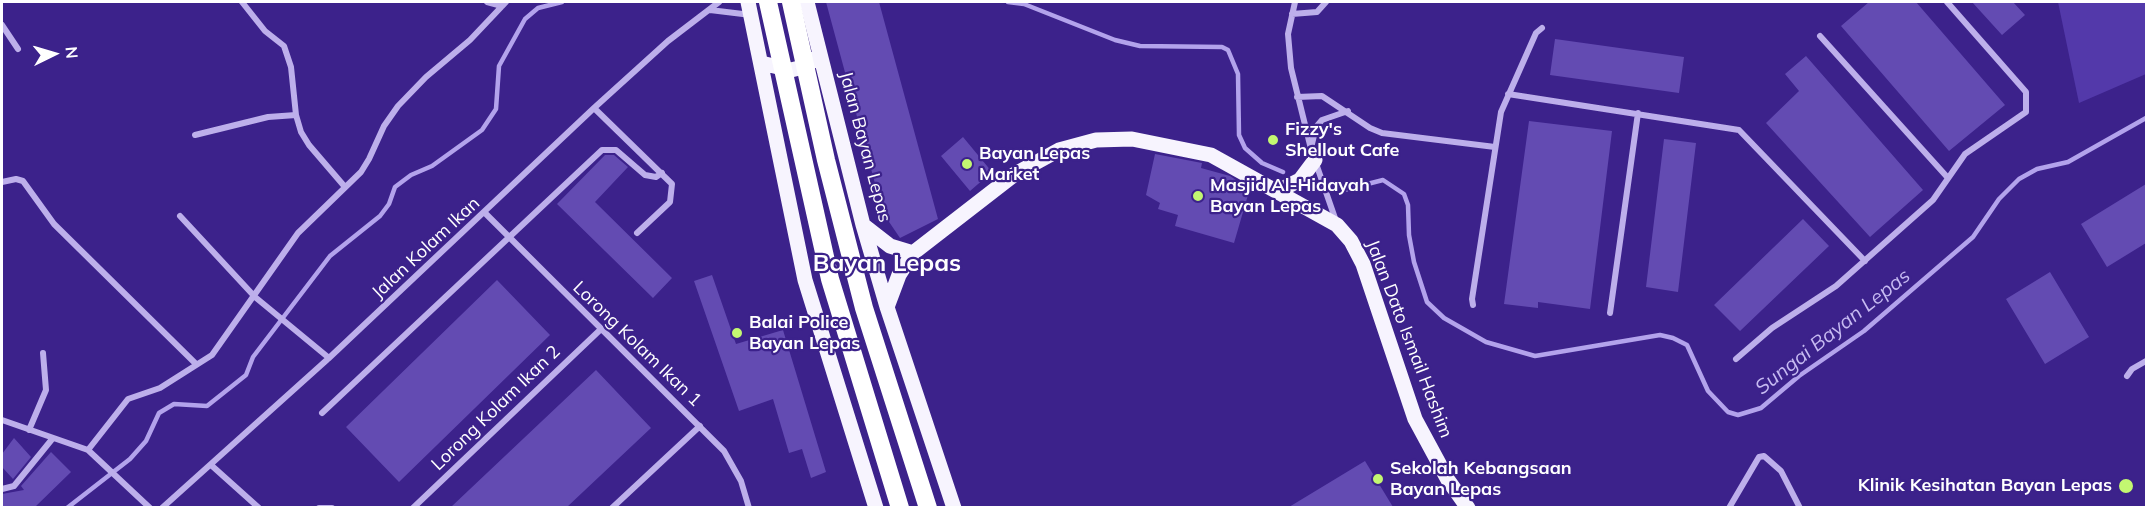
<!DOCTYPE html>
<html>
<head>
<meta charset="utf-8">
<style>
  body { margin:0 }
  #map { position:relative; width:2148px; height:509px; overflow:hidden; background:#3c228b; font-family:Mulish,sans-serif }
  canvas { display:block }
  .frame { position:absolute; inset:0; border:3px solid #fff; pointer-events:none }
  .north { position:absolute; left:24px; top:24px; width:60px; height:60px; -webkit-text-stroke:4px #3c228b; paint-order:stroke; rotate:85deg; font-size:16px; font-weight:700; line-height:24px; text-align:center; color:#fff }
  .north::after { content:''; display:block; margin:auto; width:21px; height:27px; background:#fff; clip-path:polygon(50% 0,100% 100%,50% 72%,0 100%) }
</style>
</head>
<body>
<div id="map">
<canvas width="2148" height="509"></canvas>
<div class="frame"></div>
<div class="north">N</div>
</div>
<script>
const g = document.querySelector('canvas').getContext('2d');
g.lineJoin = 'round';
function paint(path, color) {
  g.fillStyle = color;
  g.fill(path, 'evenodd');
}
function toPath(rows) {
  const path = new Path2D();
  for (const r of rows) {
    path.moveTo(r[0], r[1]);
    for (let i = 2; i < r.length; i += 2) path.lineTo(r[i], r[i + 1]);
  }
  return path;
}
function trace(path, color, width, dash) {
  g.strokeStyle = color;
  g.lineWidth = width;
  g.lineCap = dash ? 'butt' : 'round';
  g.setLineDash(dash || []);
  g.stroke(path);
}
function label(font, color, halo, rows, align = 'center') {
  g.font = font + ' Mulish,sans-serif';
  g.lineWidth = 4.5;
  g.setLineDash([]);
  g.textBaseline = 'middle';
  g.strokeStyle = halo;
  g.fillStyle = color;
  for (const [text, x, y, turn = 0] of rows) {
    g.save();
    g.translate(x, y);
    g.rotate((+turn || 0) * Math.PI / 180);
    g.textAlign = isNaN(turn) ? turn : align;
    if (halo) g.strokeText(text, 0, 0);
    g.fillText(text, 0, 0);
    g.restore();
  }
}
paint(toPath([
  [2058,2,2146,2,2146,74,2079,103]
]), '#5339aa');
trace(toPath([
  [1008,2,1024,4,1115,40,1140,46,1222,47,1228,50,1238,74,1239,135,1245,148,1262,163,1283,172],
  [1344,190,1383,180,1404,194,1408,205,1409,235,1414,262,1427,302,1444,318,1486,342,1535,356,1660,335,1673,338,1687,345,1708,391,1728,412,1738,415,1761,408,1799,376,1864,331,1973,237,1999,199,2019,179,2037,169,2068,162,2146,118],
  [67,508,130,459,146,441,159,413,174,404,207,406,246,375,253,357,330,256,380,216,389,204,395,187,411,175,432,166,482,130,496,109,499,66,525,19,538,8,562,2]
]), '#b3a3ec', 4.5);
paint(toPath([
  [826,2,879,2,938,219,900,238,883,213],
  [1869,2,1916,2,2005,105,1949,151,1841,26],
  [1972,2,2013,2,2025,15,2002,35],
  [1555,39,1684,57,1679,93,1550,75],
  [1806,56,1923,190,1870,237,1766,123,1799,91,1785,74],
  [1529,121,1612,131,1590,309,1538,302,1538,308,1504,304],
  [963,137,992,172,970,191,941,156],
  [1664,139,1696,143,1678,292,1646,287],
  [1155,154,1202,163,1201,168,1230,176,1236,180,1235,184,1250,188,1234,243,1175,226,1178,215,1158,209,1160,203,1146,195],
  [605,155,614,155,628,167,595,202,672,278,653,298,557,204],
  [2146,184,2146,243,2107,267,2081,224],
  [1803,219,1829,246,1740,331,1714,305],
  [2050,272,2089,337,2045,364,2006,299],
  [712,275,736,344,783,330,826,472,811,478,802,449,789,453,773,399,739,411,694,281],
  [497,280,550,335,399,482,346,427],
  [596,370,651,428,567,507,451,507],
  [14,438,31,457,13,479,2,467,2,454],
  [51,452,71,472,35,507,2,507,2,494,24,490,21,486],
  [1365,461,1393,507,1289,507]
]), '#634bb2');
trace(toPath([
  [242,2,265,31,284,46,291,67,296,115,301,132,309,145,345,187],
  [487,2,502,6],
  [1295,2,1288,34,1291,68,1311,149,1336,221],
  [710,10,751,15],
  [1292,14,1317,12,1326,2],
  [2,25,18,49],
  [1820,36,1948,178],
  [1508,94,1739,130,1865,261],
  [1297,97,1322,96,1370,128,1382,133,1495,147],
  [594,108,672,184,670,202,637,233],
  [195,135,268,117,296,115],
  [1311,148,1316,127,1322,120,1348,111],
  [2,182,16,179,23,181,54,224,196,364],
  [485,213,724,451,741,481,749,508],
  [180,216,255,297,329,358],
  [1473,305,1472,299,1501,112,1536,33,1542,28],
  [1610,313,1638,113],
  [1736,359,1772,328,1836,286,1933,200,1965,154,2026,112,2026,92,1947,2],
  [2127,376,2132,369,2146,361],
  [322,413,602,150,616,150,645,175,656,177,662,173],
  [2,420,88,450,150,508],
  [29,430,46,390,43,353],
  [88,450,128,399,160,388,212,355,298,233,361,172,369,159,384,126,398,106,426,77,470,40,506,2],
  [211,465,259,508],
  [2,489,14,486,53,438],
  [162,508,329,358,594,108,668,41,719,2],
  [319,508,332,508],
  [413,508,600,330],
  [612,508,700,426],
  [1729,508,1759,457,1764,456,1781,471,1800,508]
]), '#bdafeb', 6);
trace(toPath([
  [748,2,805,280,876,508],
  [807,2,863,225,887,307,954,508],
  [761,63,791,70,807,66,814,59],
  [1278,191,1300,180,1315,160],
  [863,225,890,246,913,253],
  [887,307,899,275,913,253,1015,174,1059,150,1096,140,1132,139,1211,155,1337,225,1351,241,1363,264,1415,419,1448,480,1468,508]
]), '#f7f4fe', 15);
trace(toPath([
  [768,2,830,279,900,508],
  [791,2,826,160,864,308,928,508]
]), '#fff', 18);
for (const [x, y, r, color] of [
  [1273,140,6,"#c3f771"],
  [967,164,6,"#c3f771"],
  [1198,196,6,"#c3f771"],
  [737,333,6,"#c3f771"],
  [1378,479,6,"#c3f771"],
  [2126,486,8,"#c3f771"]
]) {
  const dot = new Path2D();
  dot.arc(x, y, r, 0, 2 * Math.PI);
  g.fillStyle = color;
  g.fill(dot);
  trace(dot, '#3c228b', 2);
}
label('bold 18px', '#fff', '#3c228b', [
  ["Fizzy's",1285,130],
  ["Shellout Cafe",1285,151],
  ["Bayan Lepas",979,154],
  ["Market",979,175],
  ["Masjid Al-Hidayah",1210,186],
  ["Bayan Lepas",1210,207],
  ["Balai Police",749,323],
  ["Bayan Lepas",749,344],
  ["Sekolah Kebangsaan",1390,469],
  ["Bayan Lepas",1390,490],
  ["Klinik Kesihatan Bayan Lepas",2112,486,"right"]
], 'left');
label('18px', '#fff', '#3c228b', [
  ["Jalan Bayan Lepas",865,147,75],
  ["Jalan Kolam Ikan",426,248,-43],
  ["Jalan Dato Ismail Hashim",1409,339,69],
  ["Lorong Kolam Ikan 1",637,344,44],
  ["Lorong Kolam Ikan 2",496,408,-44]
]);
label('italic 20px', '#c7bbf2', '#3c228b', [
  ["Sungai Bayan Lepas",1833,332,-38]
]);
label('bold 24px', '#fff', '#3c228b', [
  ["Bayan Lepas",887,264]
]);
</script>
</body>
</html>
